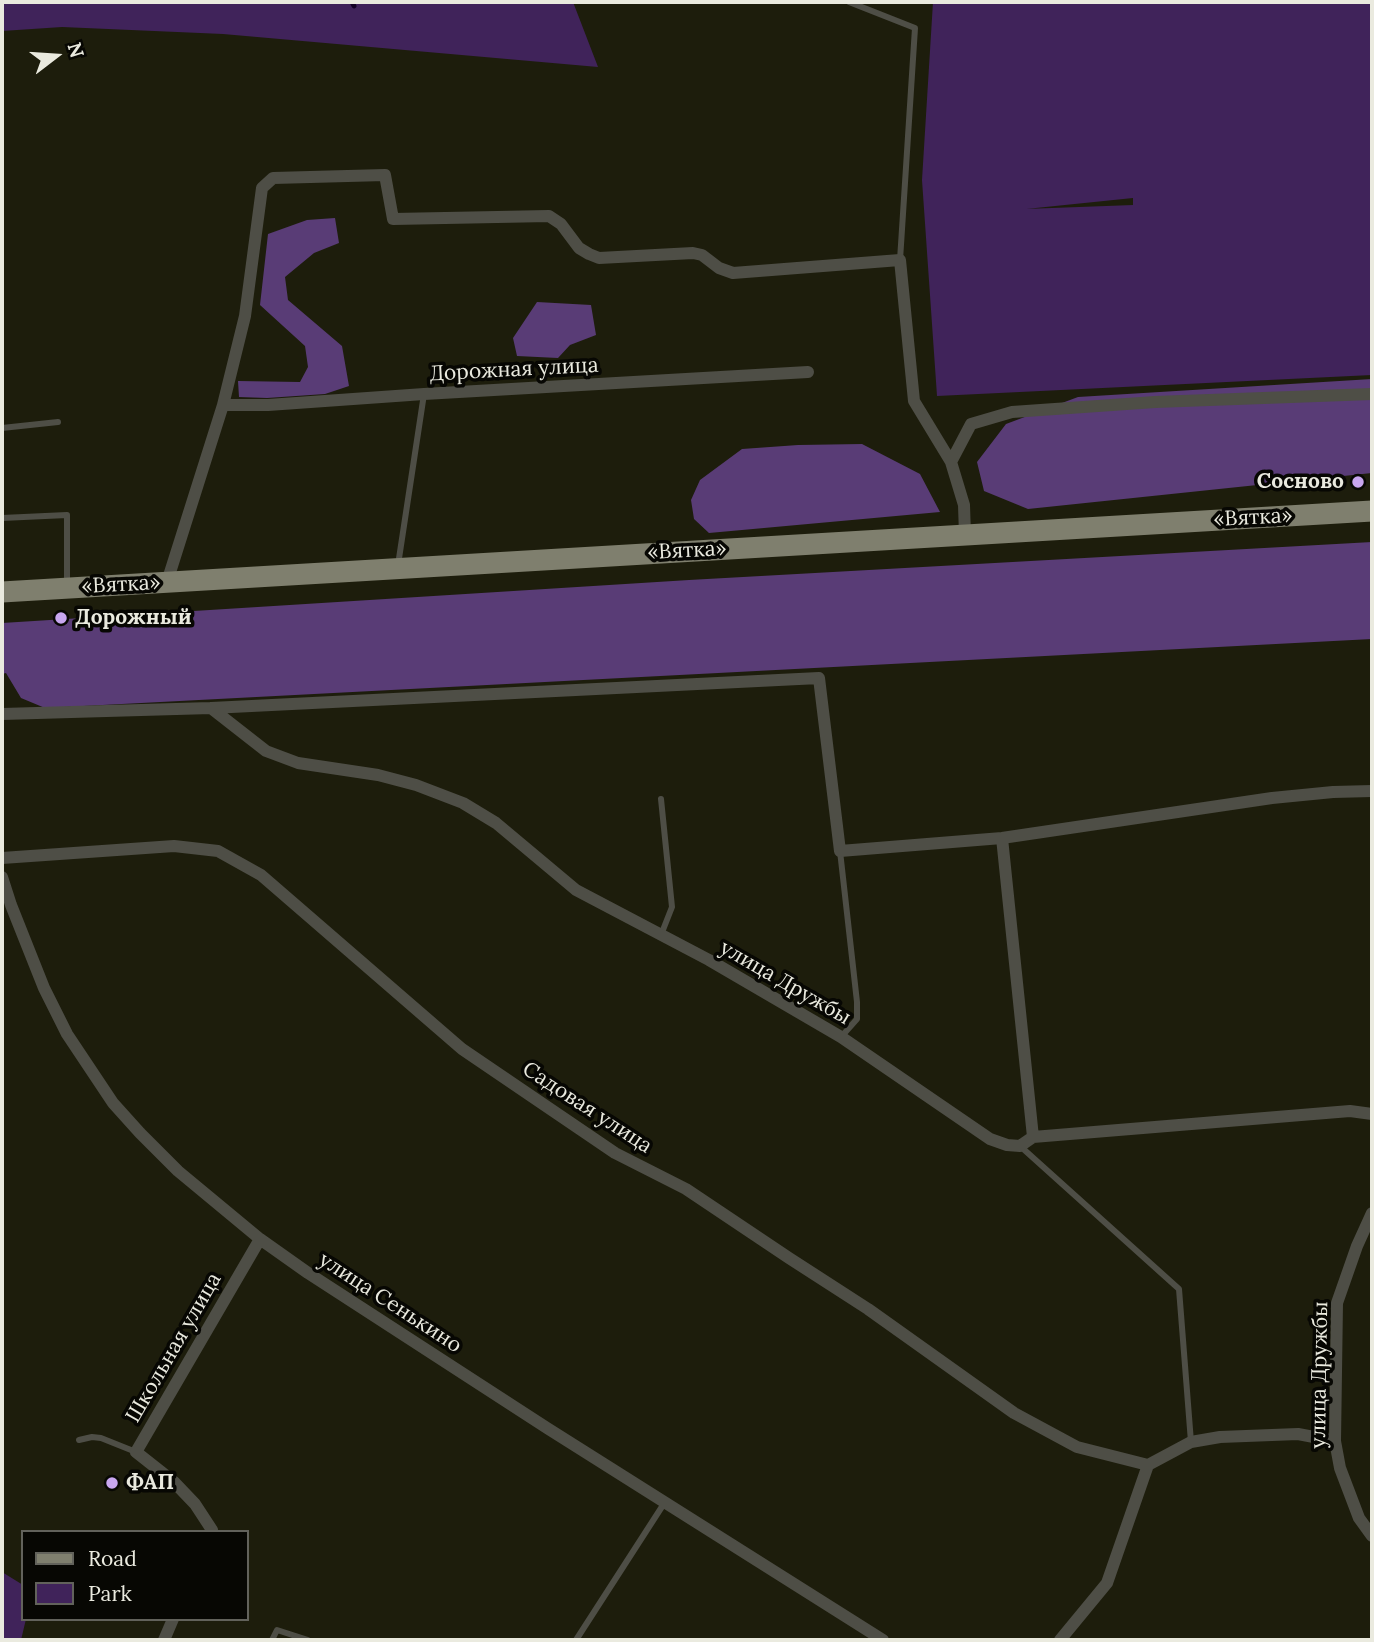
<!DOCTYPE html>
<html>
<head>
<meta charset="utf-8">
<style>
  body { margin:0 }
  #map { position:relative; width:1374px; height:1642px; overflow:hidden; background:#1d1d0c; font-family:Lora,serif }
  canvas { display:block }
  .frame { position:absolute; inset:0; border:4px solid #eaeadf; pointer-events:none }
  .legend { position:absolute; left:21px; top:1530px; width:228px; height:91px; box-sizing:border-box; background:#070703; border:2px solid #62625b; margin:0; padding:9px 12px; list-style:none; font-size:21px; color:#eaeadf }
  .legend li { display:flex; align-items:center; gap:14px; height:35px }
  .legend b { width:35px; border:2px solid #62625b }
  .north { position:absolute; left:21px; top:21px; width:70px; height:70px; -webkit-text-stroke:5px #070703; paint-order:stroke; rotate:73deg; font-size:19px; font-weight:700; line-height:28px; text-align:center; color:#eaeadf }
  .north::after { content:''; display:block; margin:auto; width:24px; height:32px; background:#eaeadf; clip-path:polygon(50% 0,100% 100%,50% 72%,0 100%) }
</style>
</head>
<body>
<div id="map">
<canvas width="1374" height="1642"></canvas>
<div class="frame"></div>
<ul class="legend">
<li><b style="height:9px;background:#7f7f6e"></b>Road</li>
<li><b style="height:19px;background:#40235a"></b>Park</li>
</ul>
<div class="north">N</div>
</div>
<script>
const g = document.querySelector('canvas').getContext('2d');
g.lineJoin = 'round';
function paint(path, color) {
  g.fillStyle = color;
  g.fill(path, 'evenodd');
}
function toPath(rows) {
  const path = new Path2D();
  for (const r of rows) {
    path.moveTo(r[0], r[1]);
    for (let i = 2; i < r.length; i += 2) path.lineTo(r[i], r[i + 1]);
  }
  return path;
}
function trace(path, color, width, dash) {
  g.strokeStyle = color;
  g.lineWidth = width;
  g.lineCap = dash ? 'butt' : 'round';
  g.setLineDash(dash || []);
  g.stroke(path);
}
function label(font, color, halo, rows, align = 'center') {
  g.font = font + ' Lora,serif';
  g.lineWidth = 7;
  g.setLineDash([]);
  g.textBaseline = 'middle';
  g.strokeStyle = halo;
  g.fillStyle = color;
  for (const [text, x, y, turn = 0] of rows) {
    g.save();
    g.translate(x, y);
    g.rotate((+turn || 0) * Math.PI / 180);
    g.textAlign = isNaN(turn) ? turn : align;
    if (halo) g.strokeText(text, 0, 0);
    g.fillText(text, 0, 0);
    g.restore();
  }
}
paint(toPath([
  [2,2,573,2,598,67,223,34,62,27,2,31],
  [933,2,1372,2,1372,375,937,396,922,180],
  [1133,198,1133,205,1025,209,1026,209],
  [2,1572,23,1585,23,1619,26,1619,21,1640,2,1640]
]), '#40235a');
paint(toPath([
  [335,218,339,243,314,253,285,277,288,300,342,346,349,386,325,394,267,398,239,397,238,381,300,382,308,367,305,346,260,305,268,234,307,220],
  [537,302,591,305,596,335,570,345,558,358,517,356,513,338],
  [1372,379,1372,473,1028,509,984,491,977,462,1006,424,1078,397],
  [862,444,920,474,940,512,709,533,694,519,691,500,700,480,742,449,798,445],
  [1372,542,1372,639,45,708,21,698,6,673,2,674,2,623,689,580]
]), '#593c76');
trace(toPath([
  [352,2,354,6]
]), '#130024', 5);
trace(toPath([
  [849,2,915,28,900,260],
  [2,428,58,422],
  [2,518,67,515,67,583],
  [398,565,424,394],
  [840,851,857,1002,857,1019,841,1037],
  [661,935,672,907,661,799],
  [1020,1146,1179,1289,1191,1442],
  [79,1440,92,1437,101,1438,136,1452],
  [272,1640,277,1630,308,1640],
  [576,1640,665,1502]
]), '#4e4e46', 6);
trace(toPath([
  [808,372,424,394,268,405,223,405,245,316,262,188,273,178,385,175,393,219,549,216,561,224,579,248,589,254,599,258,693,253,702,255,719,268,733,273,900,260,914,401,951,462,964,505,965,535],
  [951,462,971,424,1012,412,1155,402,1372,394],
  [167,582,223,405],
  [211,708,266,751,298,763,378,775,416,785,463,803,496,823,576,890,709,960,841,1037,990,1139,1007,1145,1020,1146,1033,1137,1350,1111,1372,1114],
  [2,714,211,708,819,678,840,851,1002,838,1272,798,1333,792,1372,791],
  [1002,838,1033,1137],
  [2,858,174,846,218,851,261,875,462,1049,615,1153,686,1189,789,1258,868,1309,1014,1413,1077,1447,1148,1465],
  [2,877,11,905,44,988,67,1034,113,1103,140,1133,178,1171,260,1239,308,1273,547,1428,883,1640],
  [1372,1213,1357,1246,1337,1303,1335,1441,1340,1468,1359,1518,1372,1536],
  [211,1532,212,1530,195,1504,174,1482,136,1452,260,1239],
  [164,1640,173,1619],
  [1060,1640,1107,1583,1148,1465,1191,1442,1220,1437,1298,1434,1335,1441]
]), '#4e4e46', 12);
trace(toPath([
  [2,592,1372,511]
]), '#7f7f6e', 21);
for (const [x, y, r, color] of [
  [1358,482,7,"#c8a6ef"],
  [61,618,7,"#c8a6ef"],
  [112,1483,7,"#c8a6ef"]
]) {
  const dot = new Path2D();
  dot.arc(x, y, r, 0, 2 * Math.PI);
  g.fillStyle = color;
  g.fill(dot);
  trace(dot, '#070703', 2.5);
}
label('21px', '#eaeadf', '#070703', [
  ["Дорожная улица",514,370,-3],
  ["«Вятка»",1253,518,-3],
  ["«Вятка»",687,551,-3],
  ["«Вятка»",121,585,-3],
  ["улица Дружбы",785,983,30],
  ["Садовая улица",587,1108,33],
  ["улица Сенькино",390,1303,33],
  ["Школьная улица",174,1348,-60],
  ["улица Дружбы",1320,1375,-89]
]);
label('bold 21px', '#eaeadf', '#070703', [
  ["Сосново",1344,482,"right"],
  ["Дорожный",75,618],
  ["ФАП",126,1483]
], 'left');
</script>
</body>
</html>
